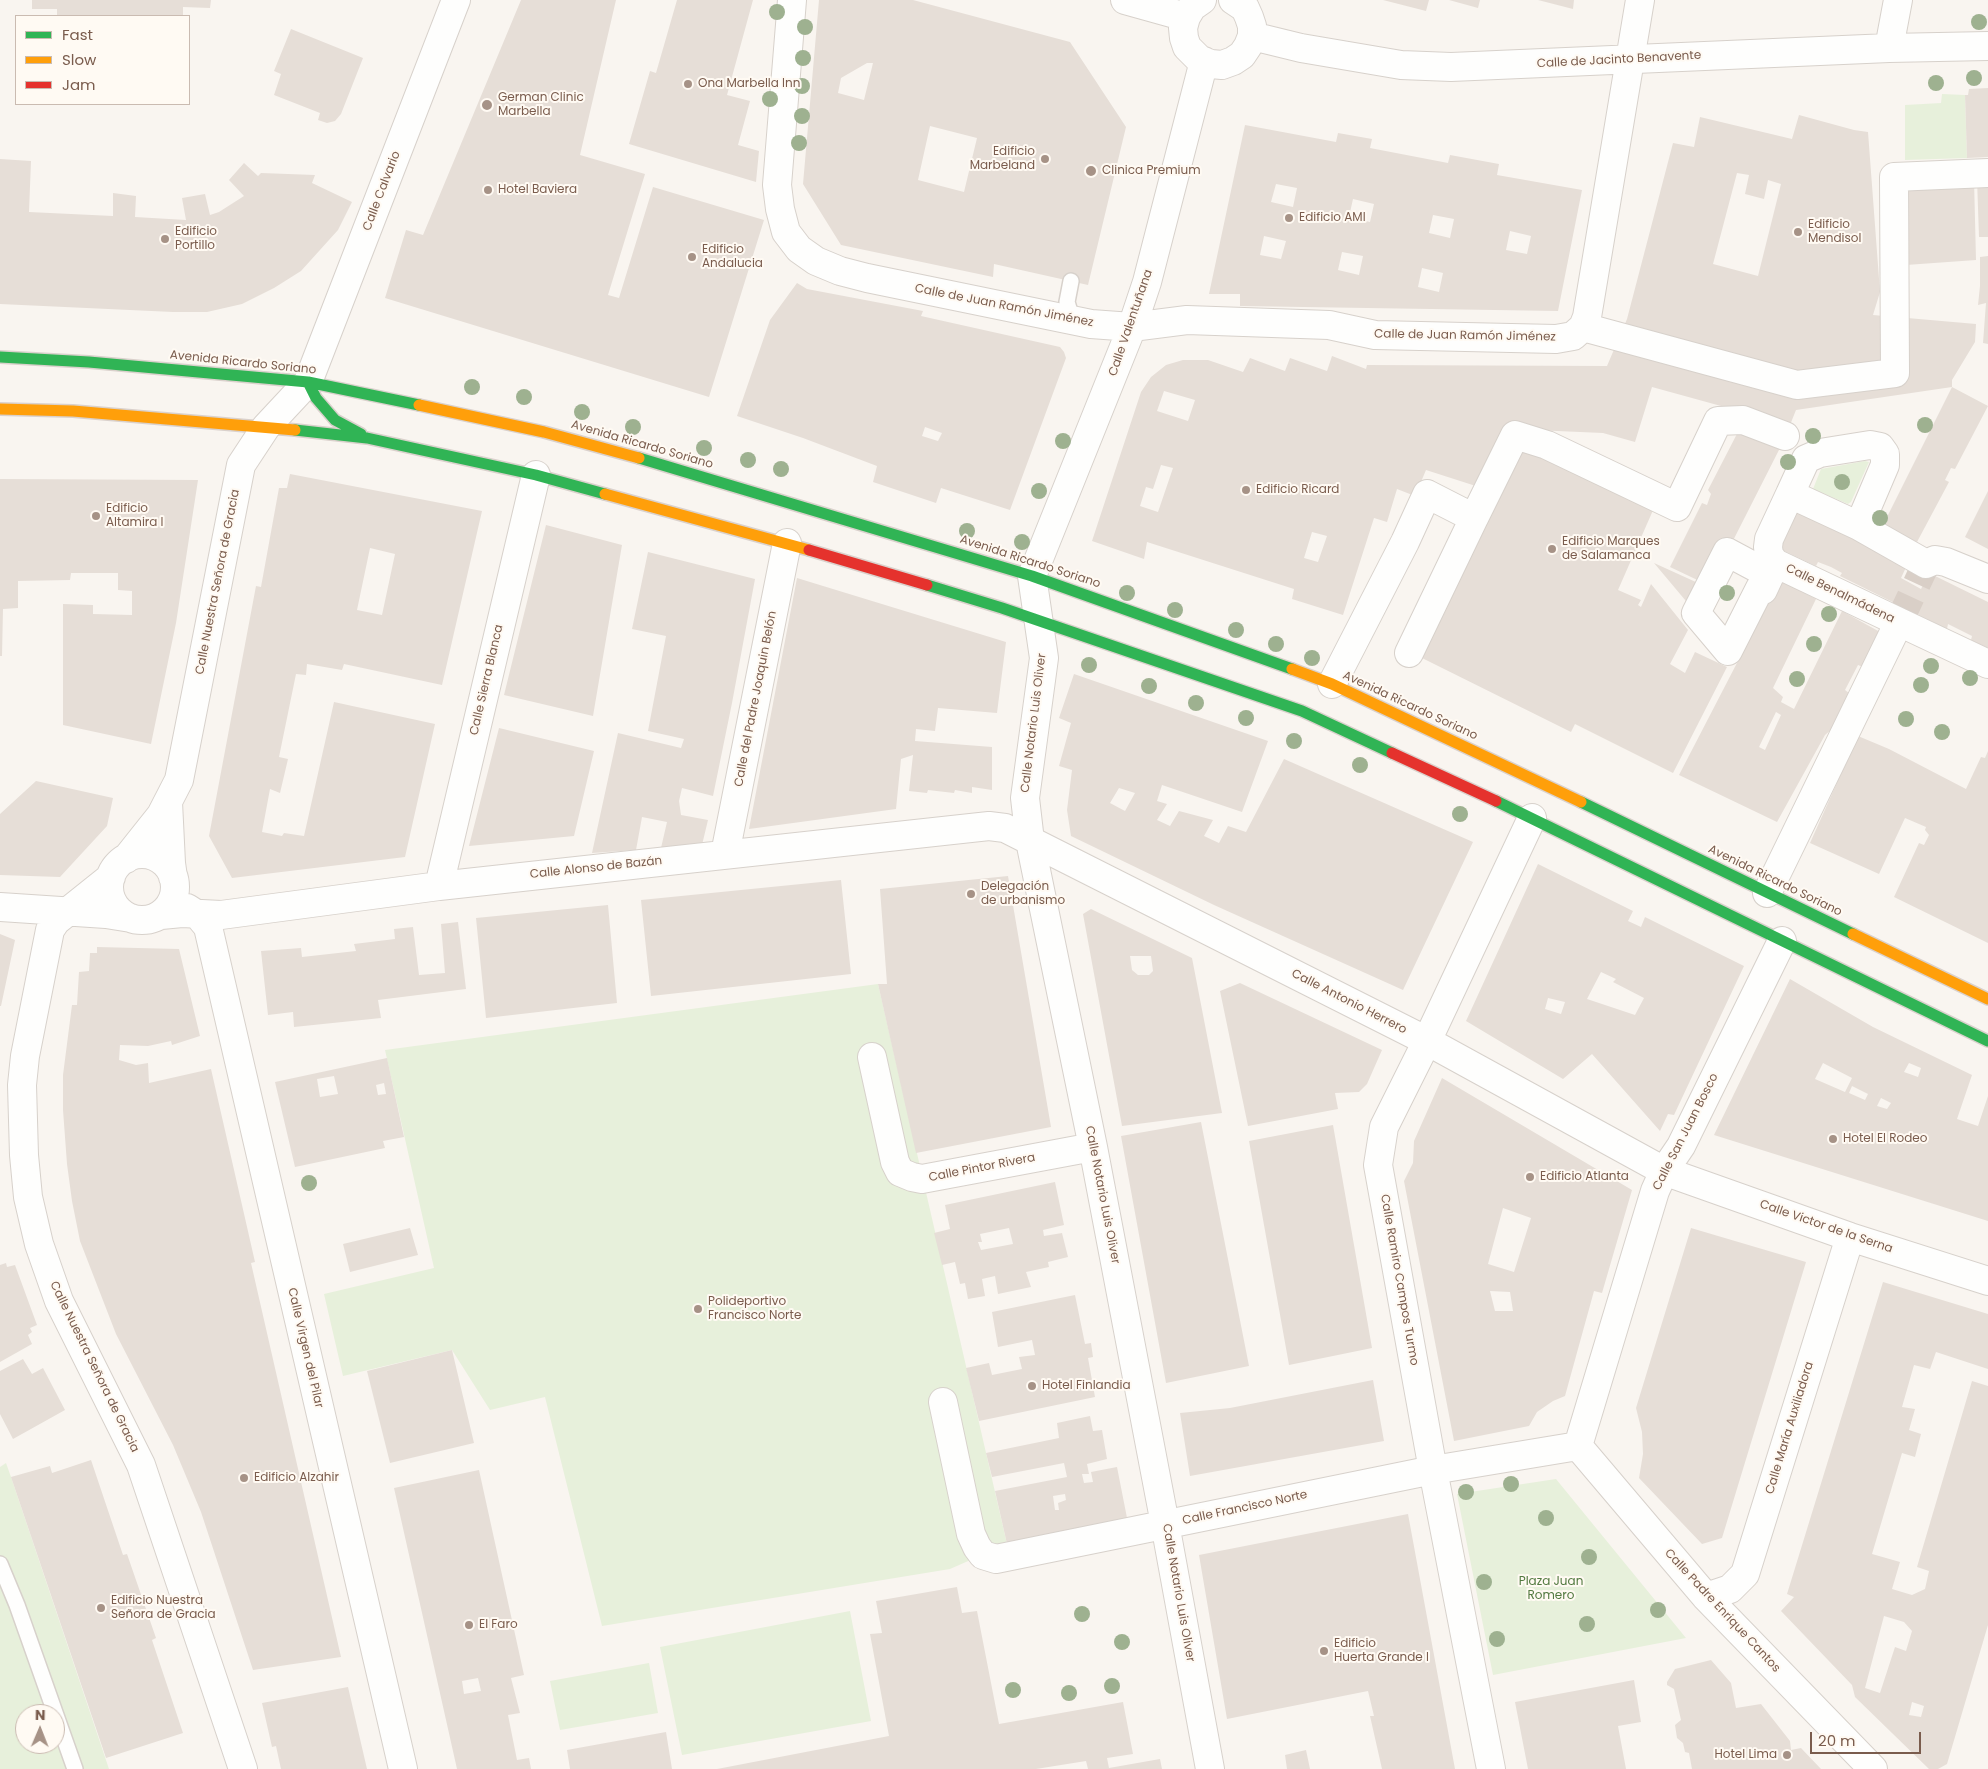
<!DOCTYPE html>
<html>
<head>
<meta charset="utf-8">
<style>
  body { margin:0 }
  #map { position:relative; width:1988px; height:1769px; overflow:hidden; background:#f9f5f0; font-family:Poppins,sans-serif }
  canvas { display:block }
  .legend { position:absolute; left:15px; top:15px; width:175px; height:90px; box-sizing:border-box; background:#fffaf3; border:1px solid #cabbb1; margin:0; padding:6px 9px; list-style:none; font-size:15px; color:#7a5c4d }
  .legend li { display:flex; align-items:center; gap:10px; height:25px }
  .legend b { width:25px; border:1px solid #cabbb1 }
  .north { position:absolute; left:15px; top:1704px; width:50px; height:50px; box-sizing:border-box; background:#fffaf3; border:1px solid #cabbb1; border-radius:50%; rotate:1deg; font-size:14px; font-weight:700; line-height:20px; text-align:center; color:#7a5c4d }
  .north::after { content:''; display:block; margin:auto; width:18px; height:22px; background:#a69286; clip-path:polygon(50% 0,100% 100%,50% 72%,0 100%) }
  .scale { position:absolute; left:1810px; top:1732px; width:111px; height:22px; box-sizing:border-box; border:2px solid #7a5c4d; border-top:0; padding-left:6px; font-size:15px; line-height:18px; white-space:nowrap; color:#7a5c4d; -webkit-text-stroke:4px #fffaf3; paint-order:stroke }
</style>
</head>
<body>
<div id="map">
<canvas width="1988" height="1769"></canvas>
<ul class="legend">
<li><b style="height:6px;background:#30b455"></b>Fast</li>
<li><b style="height:6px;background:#ff9f0a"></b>Slow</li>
<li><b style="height:6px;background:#e5322d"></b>Jam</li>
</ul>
<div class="north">N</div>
<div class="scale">20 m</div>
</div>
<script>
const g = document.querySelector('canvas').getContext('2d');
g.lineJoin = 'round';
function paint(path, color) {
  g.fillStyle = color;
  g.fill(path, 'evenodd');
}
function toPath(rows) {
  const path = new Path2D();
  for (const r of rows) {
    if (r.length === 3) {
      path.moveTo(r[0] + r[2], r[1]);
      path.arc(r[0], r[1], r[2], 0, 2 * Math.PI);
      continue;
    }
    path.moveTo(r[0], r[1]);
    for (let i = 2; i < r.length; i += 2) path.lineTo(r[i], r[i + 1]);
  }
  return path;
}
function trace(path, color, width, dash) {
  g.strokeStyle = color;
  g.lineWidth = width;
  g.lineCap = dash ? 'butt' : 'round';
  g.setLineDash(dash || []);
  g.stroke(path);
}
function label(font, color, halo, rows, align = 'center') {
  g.font = font + ' Poppins,sans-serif';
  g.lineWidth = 4;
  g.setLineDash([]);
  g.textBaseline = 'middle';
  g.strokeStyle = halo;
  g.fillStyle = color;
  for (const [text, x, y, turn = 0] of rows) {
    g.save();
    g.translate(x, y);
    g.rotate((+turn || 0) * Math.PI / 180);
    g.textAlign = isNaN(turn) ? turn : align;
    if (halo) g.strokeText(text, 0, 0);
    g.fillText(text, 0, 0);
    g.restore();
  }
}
paint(toPath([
  [1942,94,1965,95,1967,158,1905,160,1905,105,1941,103],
  [1865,461,1869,462,1851,502,1848,504,1813,489,1821,469],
  [878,984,1007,1544,950,1569,602,1626,545,1397,490,1410,452,1350,343,1376,324,1294,434,1268,385,1050],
  [6,1463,11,1477,109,1769,0,1769,0,1467],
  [25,1714,55,1714,55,1744,25,1744],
  [1556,1479,1686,1638,1493,1675,1457,1494],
  [850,1611,871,1721,682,1755,660,1647],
  [649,1663,658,1713,560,1730,550,1681]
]), '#e7f0db');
paint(toPath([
  [32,0,211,0,210,8,183,7,183,16,57,16,57,9,32,9],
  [521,0,616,0,580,155,645,174,608,295,619,298,653,187,764,220,709,397,385,298,406,230,423,235],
  [677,0,753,0,727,95,750,101,738,145,759,151,756,182,629,144,650,71,656,73],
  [819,0,913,0,1070,42,1126,127,1088,285,994,264,993,277,841,245,803,184],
  [867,63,873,63,864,100,838,93,841,78],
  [930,126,977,138,964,192,918,180],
  [1383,0,1429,0,1426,11],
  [1449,0,1480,0,1478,8],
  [1538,0,1574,0,1573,9],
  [291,29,363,58,341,114,335,121,327,123,318,120,320,113,274,95,281,74,274,71],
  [1988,88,1988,157,1967,158,1965,95,1968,95,1969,89],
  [1799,115,1854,130,1868,132,1880,292,1873,315,1976,324,1975,342,1952,380,1952,387,1796,410,1790,425,1652,387,1635,442,1603,433,1511,429,1482,488,1426,470,1415,496,1397,489,1387,522,1374,518,1343,615,1292,599,1294,589,1147,542,1144,559,1092,541,1141,392,1151,377,1166,365,1183,360,1208,360,1243,372,1250,358,1285,371,1290,358,1327,371,1332,356,1366,369,1367,365,1607,366,1627,319,1673,143,1694,147,1700,117,1792,139],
  [1737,173,1749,175,1745,194,1764,199,1768,180,1781,184,1758,276,1713,264],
  [1164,391,1195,400,1188,421,1157,411],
  [1161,465,1173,468,1158,512,1140,506,1146,487,1153,489],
  [1312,532,1327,536,1318,562,1304,558],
  [1245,125,1336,142,1338,133,1372,139,1370,148,1448,163,1450,155,1499,164,1497,175,1582,190,1558,311,1240,306,1240,294,1209,294],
  [1276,184,1297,188,1293,207,1271,202],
  [1353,199,1374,204,1370,222,1349,217],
  [1433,215,1454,219,1450,238,1429,233],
  [1510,231,1531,236,1527,254,1506,250],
  [1264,236,1286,241,1281,259,1260,255],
  [1342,252,1363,256,1359,275,1338,270],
  [1422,268,1443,273,1439,292,1418,287],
  [0,159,31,161,29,212,113,216,113,193,136,196,135,217,186,220,182,198,205,194,210,215,219,212,244,196,229,180,244,163,258,176,261,173,315,175,312,183,352,202,338,230,301,271,274,288,242,304,207,312,173,312,0,304],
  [1988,178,1988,237,1979,237,1977,179],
  [1974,179,1976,260,1906,265,1902,182],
  [1988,256,1988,344,1983,343,1986,303,1978,305,1980,286,1980,257],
  [797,283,807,289,923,311,921,316,1060,347,1064,352,1066,358,1010,510,941,488,936,503,873,482,877,466,803,438,737,416,770,320],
  [925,427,942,433,938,441,922,436],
  [1952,387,1988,406,1955,469,1951,468,1945,480,1949,482,1917,542,1883,525],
  [1740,428,1781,446,1710,586,1670,567,1702,503,1707,505,1711,494,1708,490],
  [1517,443,1654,508,1618,590,1641,600,1638,605,1641,607,1651,584,1688,630,1670,664,1685,673,1695,652,1727,667,1673,773,1575,724,1571,732,1422,658,1426,650,1421,648],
  [290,474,482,511,442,685,344,664,342,670,307,664,306,675,296,674,279,757,288,759,280,793,270,789,262,832,282,836,284,833,304,836,334,702,435,724,405,857,232,878,209,836,256,586,261,587,279,488,287,488],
  [370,548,395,554,382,615,357,610],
  [0,479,198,480,176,623,151,744,63,725,63,604,93,605,93,614,132,615,132,591,118,590,118,573,71,573,70,580,18,581,18,608,3,609,2,656,0,656],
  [1988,491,1988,549,1965,537],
  [1797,509,1908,563,1901,578,1921,589,1929,573,1988,602,1988,648,1971,640,1972,636,1948,624,1947,629,1840,576,1842,573,1831,567,1818,562,1816,566,1778,548],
  [546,525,622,545,593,716,504,695],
  [648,552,755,579,732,703,713,796,682,788,679,801,681,815,708,820,702,845,661,848,667,822,642,817,636,850,592,853,618,733,681,748,684,739,648,731,666,636,632,629],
  [1654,563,1709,588,1696,613],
  [1770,575,1816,599,1773,688,1783,697,1781,702,1794,709,1842,611,1880,632,1863,667,1858,665,1845,690,1849,693,1832,729,1825,735,1777,822,1679,775,1738,661,1728,651],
  [1776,712,1781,715,1765,750,1759,747],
  [797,578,1006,642,997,713,938,708,935,731,916,729,915,741,992,747,992,790,972,787,972,793,955,790,954,793,928,790,927,793,909,791,913,755,901,759,896,809,749,829],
  [1074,674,1268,741,1242,812,1162,785,1157,801,1167,804,1157,820,1170,826,1179,811,1213,820,1204,836,1219,843,1228,826,1246,832,1284,759,1473,842,1403,990,1214,905,1071,836,1067,810,1072,770,1059,766,1071,723,1059,718],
  [1119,788,1135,793,1125,811,1110,803],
  [499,728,594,751,574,836,469,846],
  [1858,736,1889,749,1966,789,1981,757,1985,758,1988,751,1988,943,1894,897,1919,843,1924,845,1929,835,1925,830,1926,827,1905,818,1879,874,1810,843],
  [36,781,113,798,107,826,60,877,0,875,0,814],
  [1538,864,1633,911,1628,921,1641,927,1645,917,1744,966,1674,1115,1668,1114,1660,1131,1592,1054,1563,1079,1466,1021],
  [1601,972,1616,979,1613,982,1644,998,1635,1015,1587,999],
  [1548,998,1565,1002,1561,1014,1545,1009],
  [1008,876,1051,1127,916,1153,878,984,887,984,880,889],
  [841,880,851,974,651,996,641,900],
  [608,905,617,1003,486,1018,476,918],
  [1091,909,1192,958,1222,1113,1122,1126,1083,914],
  [1130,956,1151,956,1153,971,1149,975,1138,975,1132,970],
  [458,922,466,989,378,1000,381,1018,294,1027,293,1012,268,1015,261,951,301,948,302,957,356,951,354,944,395,939,394,929,413,927,419,975,445,973,441,924],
  [0,934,15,940,1,1006,0,1006],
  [97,947,179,949,200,1036,172,1045,171,1041,148,1046,120,1045,119,1060,136,1065,148,1063,149,1083,211,1069,255,1262,251,1263,341,1657,253,1670,201,1512,173,1445,116,1334,80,1241,72,1201,67,1164,63,1110,63,1075,72,1005,77,1005,79,972,89,971,90,953,97,953],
  [1790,979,1873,1027,1972,1075,1957,1119,1978,1126,1988,1096,1988,1221,1714,1135],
  [1823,1063,1852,1078,1845,1092,1815,1079],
  [1909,1063,1921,1068,1918,1077,1904,1072],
  [1852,1086,1868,1094,1865,1100,1849,1093],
  [1881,1098,1891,1103,1887,1109,1877,1106],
  [1240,983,1382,1050,1367,1084,1359,1092,1335,1093,1338,1109,1248,1126,1220,991],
  [387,1058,404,1137,383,1141,385,1148,295,1167,275,1082],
  [334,1076,338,1094,320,1097,317,1079],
  [384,1083,386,1094,378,1095,376,1085],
  [1442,1078,1632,1190,1602,1293,1594,1291,1565,1396,1553,1401,1537,1412,1529,1426,1454,1441,1404,1181,1413,1163,1414,1141],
  [1503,1208,1531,1218,1514,1272,1488,1264],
  [1490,1291,1510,1292,1513,1311,1495,1311],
  [1201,1122,1249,1366,1166,1383,1121,1136],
  [1333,1125,1372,1348,1289,1365,1249,1141],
  [1055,1182,1064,1225,1043,1230,1044,1236,1062,1233,1068,1257,1048,1262,1049,1267,1026,1272,1031,1287,998,1294,995,1276,982,1279,985,1296,968,1299,965,1283,960,1284,955,1262,942,1265,934,1233,950,1229,945,1205],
  [1009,1228,1013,1244,981,1250,978,1242,982,1242,980,1234],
  [410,1228,418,1255,350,1272,343,1244],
  [1691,1228,1806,1262,1722,1538,1702,1544,1639,1478,1643,1454,1642,1432,1636,1408],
  [6,1263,7,1267,15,1265,37,1325,30,1328,32,1332,28,1335,32,1344,0,1362,0,1265],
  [1883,1282,1988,1314,1988,1369,1936,1352,1930,1369,1914,1365,1902,1407,1915,1409,1909,1430,1921,1434,1915,1457,1902,1453,1872,1554,1900,1562,1892,1589,1912,1595,1925,1589,1929,1571,1917,1567,1972,1381,1988,1386,1988,1625,1947,1764,1938,1769,1929,1769,1855,1697,1852,1685,1781,1611,1794,1597,1787,1594],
  [1884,1616,1904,1622,1912,1631,1906,1651,1895,1647,1880,1693,1865,1688],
  [1912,1702,1924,1706,1921,1717,1909,1715],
  [1075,1295,1085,1344,1091,1343,1093,1357,1088,1358,1095,1397,979,1421,966,1368,989,1363,992,1375,1022,1369,1019,1357,1035,1355,1032,1340,998,1347,992,1312],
  [452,1350,474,1443,390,1463,367,1371],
  [23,1359,32,1374,43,1368,65,1410,13,1439,0,1414,0,1371],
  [1373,1380,1384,1441,1190,1476,1180,1413,1230,1408],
  [1090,1416,1093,1431,1102,1430,1107,1459,1087,1464,1089,1474,1082,1474,1084,1483,1093,1482,1091,1472,1117,1467,1128,1523,1007,1544,995,1491,1067,1477,1064,1463,992,1477,986,1453,1059,1438,1057,1423],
  [1065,1494,1066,1500,1058,1503,1059,1510,1055,1510,1053,1496],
  [91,1460,123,1555,127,1554,156,1638,152,1640,183,1733,106,1758,11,1477,50,1466,52,1473],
  [479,1470,524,1675,511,1678,520,1713,508,1715,517,1760,529,1758,531,1769,457,1769,394,1488],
  [478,1678,481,1691,464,1694,462,1681],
  [1408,1514,1455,1769,1382,1769,1370,1716,1374,1716,1368,1691,1227,1719,1199,1555],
  [957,1587,962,1613,977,1611,999,1724,1123,1702,1133,1754,1107,1758,1109,1768,1160,1759,1162,1769,1088,1769,1086,1761,1036,1769,717,1769,889,1736,870,1634,882,1633,876,1601],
  [1711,1660,1731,1683,1736,1708,1761,1704,1790,1741,1791,1750,1801,1748,1821,1769,1692,1769,1689,1753,1685,1752,1683,1743,1677,1738,1675,1725,1681,1720,1674,1689,1667,1685,1667,1682,1675,1669],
  [1634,1680,1641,1722,1618,1726,1626,1769,1528,1769,1515,1702],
  [348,1687,367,1769,281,1769,276,1746,272,1747,262,1703],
  [666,1732,672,1769,570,1769,567,1750],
  [1306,1750,1310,1769,1287,1769,1285,1755]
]), '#e6ded7');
trace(toPath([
  [1899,622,1926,564]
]), '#d9cfc7', 28, [28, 14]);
const lane = toPath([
  [1071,281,1067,302,1070,312,1078,321],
  [0,1564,17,1605,75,1769]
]);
const street = toPath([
  [792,0,777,185,780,209,786,232,799,249,816,261,840,271,867,278,1091,324,1132,327,1187,320,1329,325,1375,335,1556,339,1573,336,1583,327,1587,317,1640,0],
  [1125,0,1186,17],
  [1202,0,1192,7,1186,17,1183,28,1184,38,1187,47,1200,60,1211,64,1222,65,1233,61,1242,55,1248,46,1252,36,1252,26,1249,17,1245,8,1233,0],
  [1252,36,1301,48,1401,65,1451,67,1889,48,1988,46],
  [1889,48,1898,0],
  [1204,61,1147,282,1132,327,1032,576,1044,658,1025,798,1030,841,1093,1147,1165,1524,1210,1769],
  [1583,327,1797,385,1895,373,1894,177,1988,173],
  [1790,494,1806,459,1820,453,1870,445,1880,447,1885,454,1885,465,1859,526],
  [1727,552,1770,575,1763,590,1760,588,1728,651,1696,613,1727,552],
  [1899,622,1988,664],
  [1409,653,1474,518],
  [1332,684,1405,542,1427,494,1474,518,1515,435,1547,445,1677,507,1718,421,1743,420,1785,436],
  [168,802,171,863,173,877],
  [725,854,787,543],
  [142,887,33],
  [126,859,161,815,179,780,241,465,266,427,308,382,456,0],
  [111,877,56,921,50,930,25,1056,22,1085,24,1155,28,1197,39,1244,59,1301,141,1465,243,1769],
  [439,886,536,475],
  [1767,893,1899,622,1775,563,1769,555,1768,547,1769,539,1790,494,1859,526,1926,564,1935,560,1946,562,1988,579],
  [0,907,106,914,131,918],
  [187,908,198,915,208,927,403,1769],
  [161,915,182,913,221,915,439,886,989,826,1005,828,1427,1041,1664,1171,1850,1237,1988,1281],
  [872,1057,895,1162,900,1172,912,1177,922,1179,1093,1147],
  [943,1402,971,1534,977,1547,983,1555,996,1559,1433,1470,1578,1446],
  [1578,1446,1655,1191,1664,1171,1681,1146,1782,941],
  [1578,1446,1706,1597,1873,1769],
  [1706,1597,1730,1589,1745,1574,1850,1237],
  [1491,1769,1433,1470,1378,1165,1384,1127,1427,1041,1532,818]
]);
const fast = toPath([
  [0,357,89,362,308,382,419,405],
  [308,382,316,398,335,420,361,434],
  [295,430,367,438,536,475,605,494],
  [639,458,1032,576,1292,669],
  [927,585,1002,608,1302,711,1392,753],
  [1496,801,1988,1041],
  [1581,802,1853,934]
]);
const slow = toPath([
  [419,405,544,432,639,458],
  [0,409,73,411,295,430],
  [605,494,809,550],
  [1292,669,1332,684,1581,802],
  [1853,934,1988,999]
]);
const jam = toPath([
  [809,550,927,585],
  [1392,753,1496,801]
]);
trace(lane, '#d7d1cb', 18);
trace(street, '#d7d1cb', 30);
trace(fast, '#dad1cc', 14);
trace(slow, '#dad1cc', 14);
trace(jam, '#dad1cc', 14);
trace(lane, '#fefefd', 15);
trace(street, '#fefefd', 28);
trace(fast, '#30b455', 11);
trace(slow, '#ff9f0a', 11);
trace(jam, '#e5322d', 11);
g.fillStyle = '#9eb190';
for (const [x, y] of [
  [777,12],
  [1979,22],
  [805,27],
  [803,58],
  [1974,78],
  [1936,83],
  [802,86],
  [770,99],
  [802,116],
  [799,143],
  [472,387],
  [524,397],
  [582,412],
  [1925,425],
  [633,427],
  [1813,436],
  [1063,441],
  [704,448],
  [748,460],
  [1788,462],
  [781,469],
  [1842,482],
  [1039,491],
  [1880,518],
  [967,531],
  [1022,542],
  [1127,593],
  [1727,593],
  [1175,610],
  [1829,614],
  [1236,630],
  [1276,644],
  [1814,644],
  [1312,658],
  [1089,665],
  [1931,666],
  [1970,678],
  [1797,679],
  [1921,685],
  [1149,686],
  [1196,703],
  [1246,718],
  [1906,719],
  [1942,732],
  [1294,741],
  [1360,765],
  [1460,814],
  [309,1183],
  [1511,1484],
  [1466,1492],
  [1546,1518],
  [1589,1557],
  [1484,1582],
  [1658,1610],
  [1082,1614],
  [1587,1624],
  [1497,1639],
  [1122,1642],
  [1112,1686],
  [1013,1690],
  [1069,1693]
]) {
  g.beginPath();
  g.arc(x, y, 8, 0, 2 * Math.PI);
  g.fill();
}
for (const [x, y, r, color] of [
  [688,84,5,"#a69286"],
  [487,105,6,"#a69286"],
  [1045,159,5,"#a69286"],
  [1091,171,6,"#a69286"],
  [488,190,5,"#a69286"],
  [1289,218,5,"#a69286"],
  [1798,232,5,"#a69286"],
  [165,239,5,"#a69286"],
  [692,257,5,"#a69286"],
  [1246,490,5,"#a69286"],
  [96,516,5,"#a69286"],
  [1552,549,5,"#a69286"],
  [971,894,5,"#a69286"],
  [1833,1139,5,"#a69286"],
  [1530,1177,5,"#a69286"],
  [698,1309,5,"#a69286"],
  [1032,1386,5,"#a69286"],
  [244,1478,5,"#a69286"],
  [101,1608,5,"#a69286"],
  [469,1625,5,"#a69286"],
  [1324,1651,5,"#a69286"],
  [1787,1755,5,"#a69286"]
]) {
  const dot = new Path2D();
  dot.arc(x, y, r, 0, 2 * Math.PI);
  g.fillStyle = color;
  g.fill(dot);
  trace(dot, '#fffaf3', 2);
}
label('12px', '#7a5c4d', '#fffaf3', [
  ["Calle de Jacinto Benavente",1619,60,-3],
  ["Calle Calvario",382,191,-69],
  ["Calle de Juan Ramón Jiménez",1004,306,11],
  ["Calle Valentuñana",1131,323,-71],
  ["Calle de Juan Ramón Jiménez",1465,336,1],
  ["Avenida Ricardo Soriano",243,363,6],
  ["Avenida Ricardo Soriano",642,445,16],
  ["Avenida Ricardo Soriano",1030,562,18],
  ["Calle Nuestra Señora de Gracia",218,582,-79],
  ["Calle Benalmádena",1840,594,26],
  ["Calle Sierra Blanca",487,680,-77],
  ["Calle del Padre Joaquin Belón",756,699,-79],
  ["Avenida Ricardo Soriano",1410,706,25],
  ["Calle Notario Luis Oliver",1034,723,-83],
  ["Calle Alonso de Bazán",596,868,-6],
  ["Avenida Ricardo Soriano",1775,881,26],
  ["Calle Antonio Herrero",1349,1002,27],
  ["Calle San Juan Bosco",1686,1132,-63],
  ["Calle Pintor Rivera",982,1168,-11],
  ["Calle Notario Luis Oliver",1102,1195,79],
  ["Calle Victor de la Serna",1826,1227,19],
  ["Calle Ramiro Campos Turmo",1399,1280,80],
  ["Calle Virgen del Pilar",305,1348,77],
  ["Calle Nuestra Señora de Gracia",94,1367,64],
  ["Calle María Auxiliadora",1790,1428,-73],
  ["Calle Francisco Norte",1245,1508,-12],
  ["Calle Notario Luis Oliver",1178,1593,80],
  ["Calle Padre Enrique Cantos",1722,1611,47]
]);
label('12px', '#7a5c4d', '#fffaf3', [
  ["Ona Marbella Inn",698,84],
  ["German Clinic",498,98],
  ["Marbella",498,112],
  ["Edificio",1035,152,"right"],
  ["Marbeland",1035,166,"right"],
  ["Clinica Premium",1102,171],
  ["Hotel Baviera",498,190],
  ["Edificio AMI",1299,218],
  ["Edificio",1808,225],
  ["Mendisol",1808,239],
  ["Edificio",175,232],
  ["Portillo",175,246],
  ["Edificio",702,250],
  ["Andalucia",702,264],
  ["Edificio Ricard",1256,490],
  ["Edificio",106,509],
  ["Altamira I",106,523],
  ["Edificio Marques",1562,542],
  ["de Salamanca",1562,556],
  ["Delegación",981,887],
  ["de urbanismo",981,901],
  ["Hotel El Rodeo",1843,1139],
  ["Edificio Atlanta",1540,1177],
  ["Polideportivo",708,1302],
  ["Francisco Norte",708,1316],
  ["Hotel Finlandia",1042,1386],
  ["Edificio Alzahir",254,1478],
  ["Edificio Nuestra",111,1601],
  ["Señora de Gracia",111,1615],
  ["El Faro",479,1625],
  ["Edificio",1334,1644],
  ["Huerta Grande I",1334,1658],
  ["Hotel Lima",1777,1755,"right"]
], 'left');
label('12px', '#537a41', '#fffaf3', [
  ["Plaza Juan",1551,1582],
  ["Romero",1551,1596]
]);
</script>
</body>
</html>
